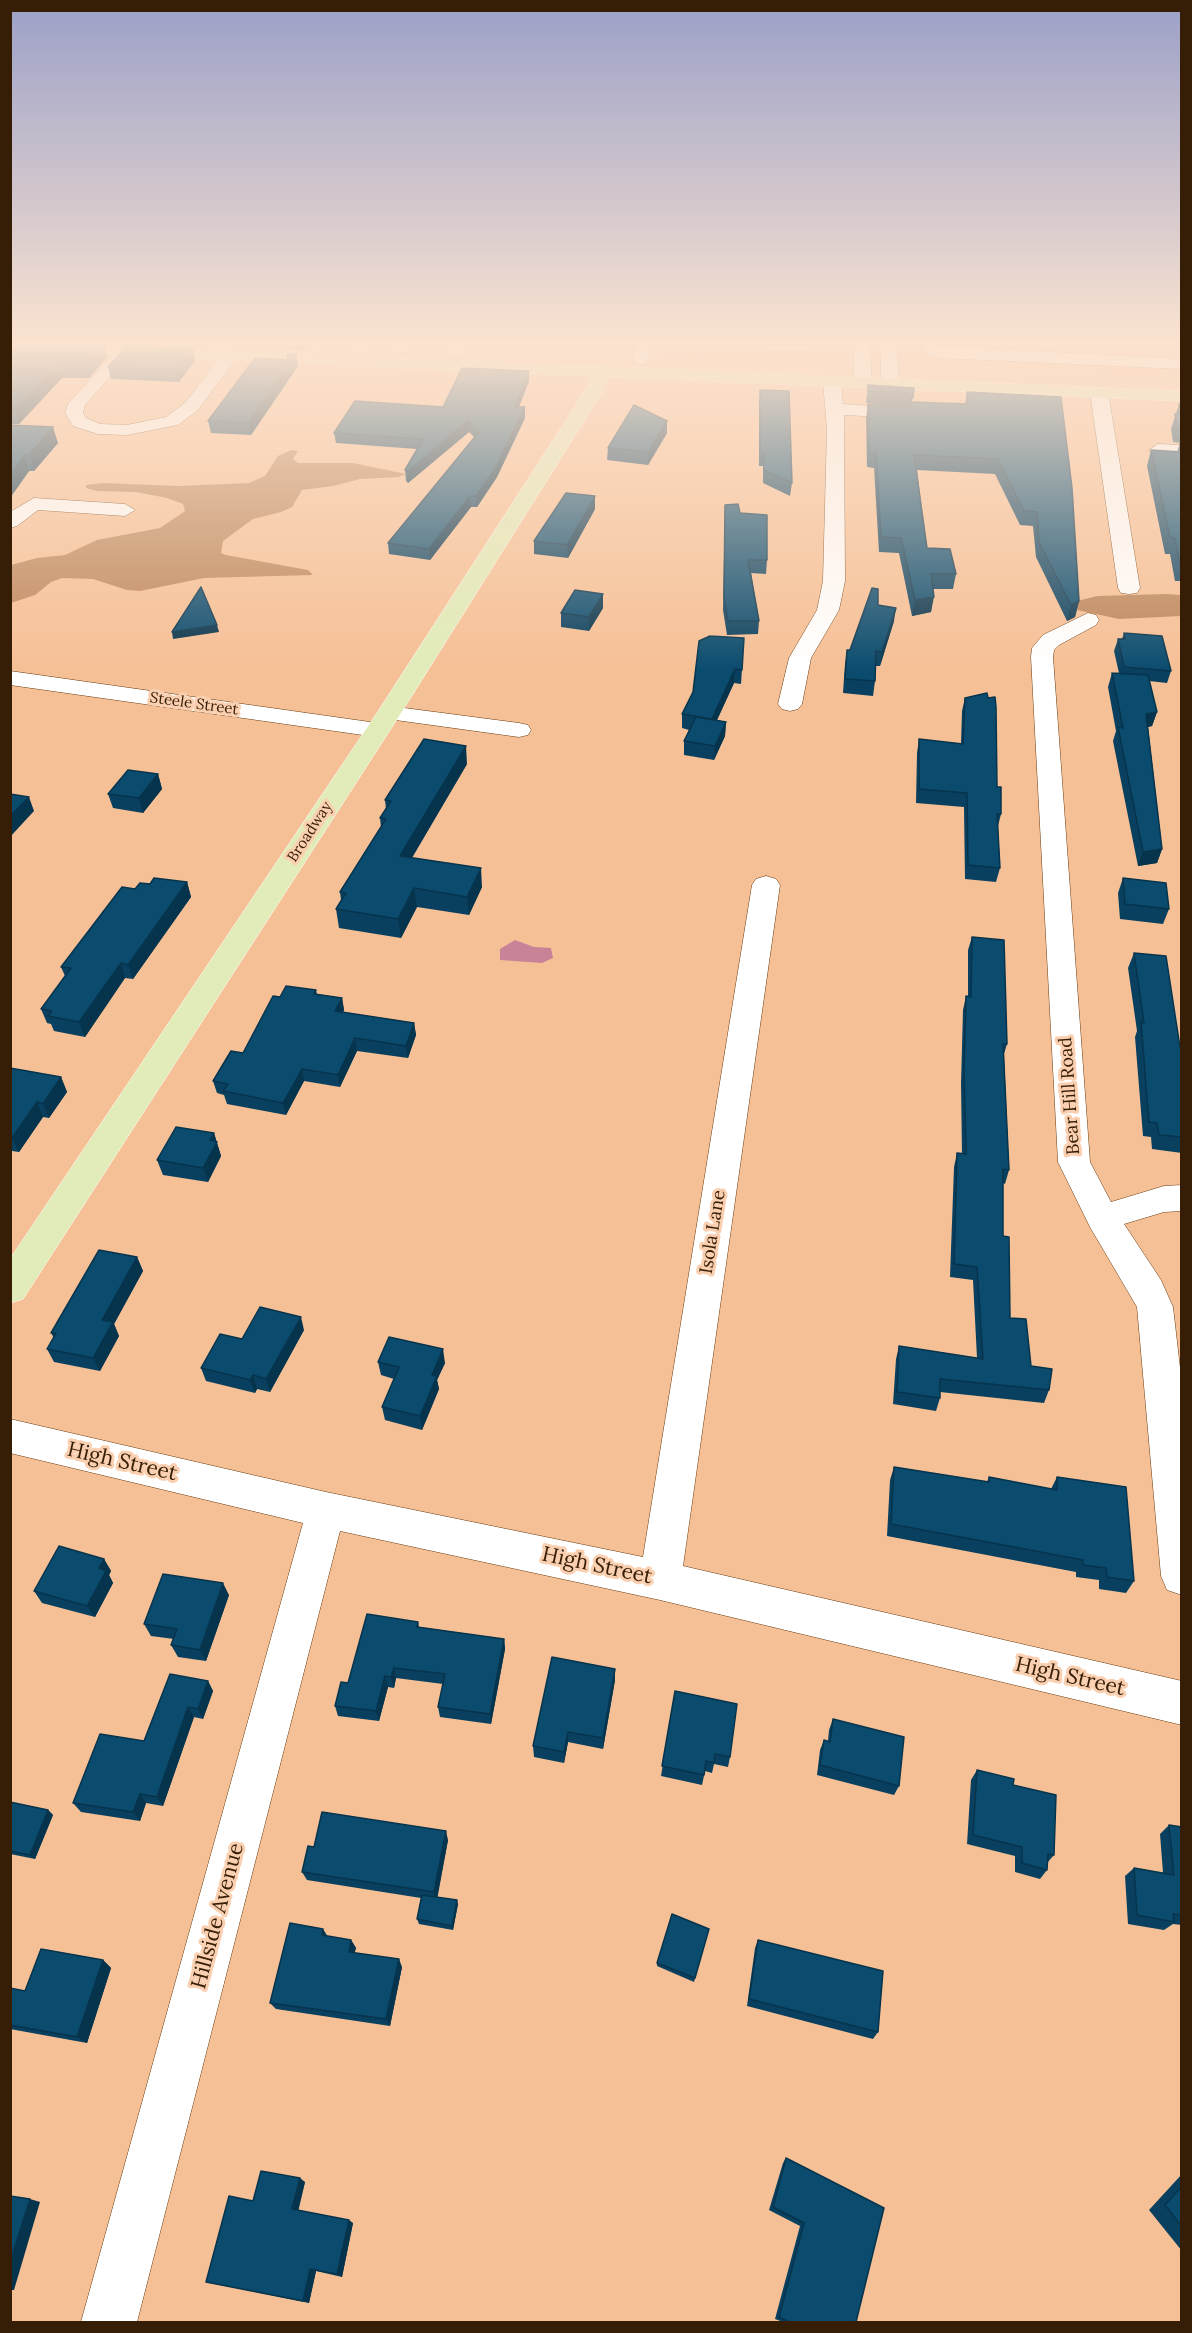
<!DOCTYPE html>
<html>
<head>
<meta charset="utf-8">
<style>
  body { margin:0 }
  #map { position:relative; width:1192px; height:2333px; overflow:hidden; background:#f6c096; font-family:Lora,serif }
  canvas { display:block }
  .frame { position:absolute; inset:0; border:12px solid #361d06; pointer-events:none }
</style>
</head>
<body>
<div id="map">
<canvas width="1192" height="2333"></canvas>
<div class="frame"></div>
</div>
<script>
const g = document.querySelector('canvas').getContext('2d');
g.lineJoin = 'round';
function paint(path, color) {
  g.fillStyle = color;
  g.fill(path, 'evenodd');
}
function toPath(rows) {
  const path = new Path2D();
  for (const r of rows) {
    path.moveTo(r[0], r[1]);
    for (let i = 2; i < r.length; i += 2) path.lineTo(r[i], r[i + 1]);
  }
  return path;
}
function trace(path, color, width, dash) {
  g.strokeStyle = color;
  g.lineWidth = width;
  g.lineCap = dash ? 'butt' : 'round';
  g.setLineDash(dash || []);
  g.stroke(path);
}
function label(font, color, halo, rows, align = 'center') {
  g.font = font + ' Lora,serif';
  g.lineWidth = 6;
  g.setLineDash([]);
  g.textBaseline = 'middle';
  g.strokeStyle = halo;
  g.fillStyle = color;
  for (const [text, x, y, turn = 0] of rows) {
    g.save();
    g.translate(x, y);
    g.rotate((+turn || 0) * Math.PI / 180);
    g.textAlign = isNaN(turn) ? turn : align;
    if (halo) g.strokeText(text, 0, 0);
    g.fillText(text, 0, 0);
    g.restore();
  }
}
paint(toPath([
  [482,345,1181,345,1182,378,954,365,835,360,824,363,480,348]
]), '#fcb277');
paint(toPath([
  [291,450,298,451,293,459,298,463,353,463,406,474,399,477,360,479,333,486,302,490,292,507,281,512,253,519,223,541,221,553,226,555,308,570,313,575,204,578,140,591,127,590,93,579,62,578,51,582,35,595,11,603,11,565,37,558,65,555,97,540,160,528,185,511,183,504,167,498,136,492,97,491,86,488,86,485,103,483,178,486,249,483,265,476,278,456],
  [1166,594,1181,595,1181,616,1119,619,1077,610,1073,609,1073,602,1097,596]
]), '#bc8559');
paint(toPath([
  [515,940,534,947,551,948,553,958,542,963,500,960,500,949]
]), '#c88399');
const minor = toPath([
  [305,345,321,345,321,347,313,352,307,350,305,345],
  [354,345,370,345,371,349,363,354,357,352,354,345],
  [389,345,405,345,406,350,404,353,392,353,389,345],
  [451,345,467,345,461,356,455,358,447,353,451,345],
  [637,345,653,345,646,364,640,365,632,360,637,345],
  [756,345,816,345,808,350,764,350,756,345],
  [854,345,870,345,872,383,869,387,857,387,854,383,854,345],
  [881,345,897,345,899,384,896,388,884,388,881,384,881,345],
  [920,345,1182,359,1182,369,941,358,926,354,920,345],
  [125,346,133,351,85,405,83,413,86,418,100,424,127,425,166,417,185,403,225,351,237,351,239,355,197,411,178,425,127,435,98,434,73,426,65,413,68,404,119,348,125,346],
  [832,376,841,381,843,404,903,408,912,413,903,418,844,415,845,581,839,610,811,658,802,704,798,709,790,711,782,709,778,704,789,658,817,610,823,581,827,429,823,381,832,376],
  [1099,387,1108,392,1140,588,1137,593,1129,594,1121,593,1118,588,1090,392,1099,387],
  [1158,444,1182,445,1182,457,1151,454,1149,450,1158,444],
  [34,498,125,504,135,510,125,516,38,510,17,526,10,528,10,512,34,498],
  [1088,613,1096,615,1099,620,1096,625,1059,645,1054,650,1053,657,1090,1162,1111,1202,1164,1186,1182,1185,1182,1211,1164,1212,1124,1224,1161,1280,1173,1307,1182,1385,1182,1595,1167,1590,1161,1576,1137,1307,1090,1227,1058,1162,1031,657,1032,648,1043,635,1088,613],
  [10,671,377,723,386,725,389,730,386,735,377,737,10,685,10,671],
  [389,706,519,723,528,725,531,730,528,735,519,737,381,718,377,713,381,708,389,706],
  [766,876,776,879,780,885,683,1566,1182,1681,1182,1725,660,1600,340,1531,137,2322,81,2322,303,1523,10,1453,10,1419,326,1492,643,1557,752,885,756,879,766,876]
]);
const major = toPath([
  [10,345,109,345,1182,391,1182,401,609,377,601,394,401,713,23,1299,10,1303,10,1259,377,713,583,394,592,376,10,351,10,345]
]);
trace(minor, '#683b11', 1);
trace(major, '#fff', 1);
paint(minor, '#fff');
paint(major, '#e1ecb9');
paint(toPath([
  [10,345,104,345,107,357,89,378,62,378,19,424,10,424],
  [168,345,208,345,206,347],
  [289,345,304,345,305,351,290,350],
  [193,349,195,361,179,382,111,379,108,367],
  [296,354,298,366,251,435,211,433,208,421],
  [529,381,519,407,525,418,497,477,477,507,471,507,430,560,389,554,388,543,474,437,469,432,408,483,406,481,405,470,417,449,336,443,334,433,443,407],
  [868,385,914,388,912,403,965,404,967,392,1061,397,1079,601,1075,617,1067,621,1036,557,1033,526,1020,525,995,474,917,470,927,548,956,574,953,589,933,589,931,612,912,616,899,553,879,552,874,468,867,467,866,418,868,404,904,406,866,403],
  [760,390,792,483,790,496,763,483,763,466,759,466,759,402],
  [1179,404,1182,404,1182,581,1175,581,1170,554,1165,554,1147,466,1151,450,1177,452,1180,443,1181,443,1173,442,1171,429],
  [667,421,667,433,648,465,607,460,608,448],
  [10,425,58,443,34,471,29,471,10,498],
  [725,505,740,513,767,560,766,574,751,573,759,621,758,634,727,635,723,610],
  [595,509,568,558,534,554,534,541],
  [603,594,603,608,589,631,561,627,561,613],
  [878,605,894,621,880,666,876,666,875,681,873,696,843,693,845,664,847,650,850,650],
  [1124,633,1171,671,1167,683,1149,681,1157,712,1152,726,1148,727,1162,849,1157,863,1138,866,1113,741,1116,731,1108,687,1112,673,1119,673,1114,651,1118,639,1122,639],
  [744,638,741,684,734,683,717,720,726,722,725,736,714,760,684,755,684,741,689,730,682,728,682,714],
  [965,698,997,787,1001,814,998,826,1000,868,996,882,965,879,964,807,916,803,917,753,919,739,961,744,962,711],
  [467,764,412,858,482,887,469,915,417,907,401,938,339,928,336,909,341,900,340,892,381,827,380,818,386,809,385,800],
  [158,774,162,789,143,813,113,808,108,794],
  [1123,878,1169,909,1163,924,1120,919,1118,893],
  [187,882,191,897,133,979,125,978,85,1037,54,1031,51,1024,47,1023,41,1009,65,976,61,967,135,889,150,884],
  [972,937,1007,1044,1004,1054,1009,1170,1005,1184,1003,1183,1003,1236,1010,1318,1031,1366,1049,1390,1044,1403,940,1392,940,1398,936,1411,893,1404,896,1359,899,1346,977,1358,973,1280,950,1277,954,1167,957,1153,962,1154,961,1084,963,1010,966,996,968,996,968,950],
  [1134,953,1180,1047,1182,1047,1182,1153,1152,1149,1151,1137,1143,1136,1135,1037,1137,1031,1128,968],
  [316,990,317,994,342,998,344,1010,343,1012,414,1023,416,1035,408,1058,357,1051,340,1087,304,1081,286,1115,227,1104,224,1095,217,1093,213,1081,243,1053,280,997],
  [10,1068,61,1077,67,1092,49,1118,43,1117,19,1152,12,1151,10,1153],
  [214,1133,221,1156,208,1182,163,1175,157,1160],
  [137,1257,143,1271,114,1324,119,1336,100,1371,54,1362,47,1349,54,1338,51,1333],
  [304,1330,270,1392,257,1389,255,1393,206,1381,201,1368,242,1339],
  [378,1362,445,1363,437,1380,439,1389,422,1430,385,1420,382,1407,394,1379,381,1375],
  [894,1467,987,1482,989,1477,1051,1489,1057,1477,1134,1581,1126,1593,1099,1589,1099,1580,1076,1577,1076,1572,887,1536,890,1480],
  [104,1559,111,1571,109,1575,113,1583,95,1617,42,1603,34,1591],
  [229,1595,206,1661,178,1657,171,1645,174,1639,151,1636,144,1624],
  [418,1622,419,1627,504,1639,505,1649,491,1724,440,1717,438,1707,443,1684,396,1678,394,1688,388,1687,379,1721,338,1716,335,1706,348,1683],
  [615,1680,603,1749,568,1742,564,1763,534,1757,533,1746],
  [208,1681,213,1691,203,1719,194,1717,163,1806,146,1803,140,1821,81,1812,73,1803,144,1741],
  [675,1691,730,1757,728,1767,714,1764,712,1773,705,1771,702,1785,661,1776],
  [833,1719,899,1786,894,1795,817,1775,820,1750,824,1740,828,1741,829,1730],
  [977,1770,1013,1785,1054,1855,1047,1863,1047,1870,1040,1879,1015,1872,1015,1856,967,1844,971,1780],
  [10,1802,48,1810,53,1815,35,1859,10,1854],
  [1169,1825,1182,1827,1182,1925,1173,1924,1164,1930,1128,1924,1125,1876,1134,1868,1163,1873,1160,1834],
  [448,1840,437,1897,458,1904,453,1930,419,1924,417,1919,421,1898,307,1880,302,1872,314,1847],
  [709,1929,694,1982,657,1966,657,1963],
  [328,1936,351,1940,356,1948,354,1953,402,1967,390,2026,276,2009,270,2003],
  [758,1940,878,2032,873,2039,747,2006,755,1948],
  [103,1960,111,1968,87,2043,10,2029,10,1988,25,1991],
  [786,2158,856,2322,783,2322,775,2319,800,2226,769,2210,783,2163],
  [1182,2174,1182,2251,1149,2210],
  [305,2182,298,2210,353,2223,342,2277,316,2271,309,2303,206,2282,253,2201]
]), '#09405f');
paint(toPath([
  [102,345,104,345,107,357,89,378,85,364],
  [193,349,195,361,179,382,176,370],
  [296,354,298,366,251,435,249,423],
  [58,364,62,378,19,424,15,409],
  [529,371,529,381,515,417,515,407],
  [525,407,525,418,497,477,477,507,476,496],
  [468,421,469,432,408,483,407,472],
  [667,421,667,433,648,465,649,452],
  [53,427,58,443,34,471,29,455],
  [25,455,29,471,10,498,10,475],
  [470,496,471,507,430,560,429,549],
  [595,496,595,509,568,558,567,545],
  [603,594,603,608,589,631,589,617],
  [934,597,931,612,912,616,915,600],
  [1079,601,1075,617,1067,621,1071,605],
  [896,608,894,621,880,666,882,652],
  [217,625,219,632,173,639,172,632],
  [735,669,734,683,711,733,712,719],
  [1157,712,1152,726,1142,728,1146,714],
  [726,722,725,736,714,760,715,746],
  [466,746,467,764,402,874,400,856],
  [158,774,162,789,143,813,139,798],
  [29,797,34,811,10,837,10,816],
  [1162,849,1157,863,1138,866,1143,852],
  [481,868,482,887,469,915,467,897],
  [187,882,191,897,133,979,128,965],
  [414,888,417,907,401,938,398,919],
  [121,963,125,978,85,1037,79,1022],
  [342,998,344,1010,338,1024,335,1011],
  [414,1023,416,1035,408,1058,406,1046],
  [355,1038,357,1051,340,1087,338,1075],
  [302,1069,304,1081,286,1115,283,1103],
  [61,1077,67,1092,49,1118,43,1104],
  [37,1102,43,1117,19,1152,12,1138],
  [214,1133,221,1156,208,1182,203,1168,210,1140],
  [137,1257,143,1271,114,1324,119,1336,100,1371,93,1358,102,1320],
  [301,1317,304,1330,270,1392,266,1379],
  [443,1349,445,1363,437,1380,439,1389,422,1430,420,1416,432,1375],
  [253,1375,257,1389,255,1393,250,1380],
  [104,1559,111,1571,109,1575,113,1583,95,1617,87,1606,99,1568],
  [223,1583,229,1595,206,1661,200,1650],
  [504,1639,505,1649,491,1724,490,1714],
  [394,1668,396,1678,394,1688,391,1677],
  [615,1669,615,1680,603,1749,603,1738],
  [385,1676,388,1687,379,1721,376,1711],
  [208,1681,213,1691,203,1719,198,1709],
  [188,1707,194,1717,163,1806,157,1797],
  [568,1732,568,1742,564,1763,564,1752],
  [140,1794,146,1803,140,1821,133,1812],
  [48,1810,53,1815,35,1859,30,1855],
  [446,1831,448,1840,437,1900,434,1892],
  [457,1900,458,1904,453,1930,452,1926],
  [323,1929,328,1937,322,1935],
  [351,1940,356,1948,353,1959,349,1952],
  [399,1959,402,1967,390,2026,386,2019],
  [103,1960,111,1968,87,2043,77,2037],
  [300,2178,305,2182,298,2212,292,2209],
  [30,2199,40,2202,14,2290,10,2290,10,2262],
  [349,2220,353,2223,342,2277,337,2274],
  [310,2269,316,2271,309,2303,303,2301]
]), '#07344d');
const building = toPath([
  [10,345,102,345,85,364,58,364,15,409,10,409,10,345],
  [127,346,193,349,176,370,108,367,127,346],
  [288,353,296,354,249,423,208,421,255,358,287,360,288,353],
  [462,368,529,371,515,407,525,407,496,467,476,496,470,496,429,549,388,543,479,432,468,421,407,472,405,470,423,439,334,433,355,401,443,407,462,368],
  [868,385,914,388,913,398,905,393,868,391,868,385],
  [760,390,789,391,792,483,764,470,764,453,760,453,760,390],
  [967,392,1061,397,1072,488,1079,601,1071,605,1039,542,1037,512,1024,511,998,459,914,455,927,548,950,549,956,574,931,574,934,597,915,600,901,538,881,537,876,453,869,453,868,404,905,406,914,402,968,404,967,392],
  [1179,404,1182,404,1182,428,1177,427,1175,414,1181,414,1179,404],
  [634,405,667,421,649,452,608,448,634,405],
  [10,425,53,427,29,455,25,455,10,475,10,425],
  [1180,443,1182,443,1182,564,1180,564,1175,538,1170,537,1151,450,1181,452,1180,443],
  [566,493,595,496,567,545,534,541,566,493],
  [738,504,740,513,767,515,767,560,748,560,759,621,728,621,724,597,725,505,738,504],
  [201,587,217,625,172,632,201,587],
  [872,588,878,589,878,605,896,608,882,652,876,651,875,681,845,679,847,650,850,650,872,588],
  [575,590,603,594,589,617,561,613,575,590],
  [1124,633,1162,636,1171,671,1124,667,1118,639,1125,639,1124,633],
  [710,636,744,638,742,670,735,669,712,719,682,714,693,692,699,641,710,636],
  [1112,673,1148,675,1157,712,1146,714,1162,849,1143,852,1118,727,1123,728,1112,673],
  [987,693,988,698,995,697,996,707,997,787,1001,787,1001,814,997,814,1000,868,968,865,967,793,919,789,919,739,963,744,965,698,987,693],
  [696,717,726,722,715,746,684,741,696,717],
  [424,739,466,746,400,856,481,868,467,897,414,888,398,919,336,909,346,893,340,892,386,819,380,818,391,801,385,800,424,739],
  [128,770,158,774,139,798,108,794,128,770],
  [10,794,29,797,10,816,10,794],
  [154,878,187,882,128,965,121,963,79,1022,48,1016,52,1011,41,1009,71,968,61,967,122,887,135,889,140,883,150,884,154,878],
  [1123,878,1166,883,1169,909,1125,904,1123,878],
  [972,937,1004,940,1007,1044,1003,1044,1009,1170,1003,1169,1003,1236,1009,1237,1010,1318,1026,1319,1031,1366,1052,1369,1049,1390,940,1379,940,1398,897,1392,899,1346,983,1359,977,1267,954,1264,957,1153,966,1154,964,1070,966,996,971,997,972,937],
  [1134,953,1166,956,1180,1047,1182,1047,1182,1137,1159,1135,1157,1123,1149,1122,1141,1022,1144,1023,1134,953],
  [286,986,316,990,314,994,342,998,335,1011,414,1023,406,1046,355,1038,338,1075,302,1069,283,1103,223,1091,228,1084,213,1081,231,1051,243,1053,273,996,280,997,286,986],
  [10,1068,61,1077,43,1104,37,1102,12,1138,10,1138,10,1068],
  [176,1127,214,1133,210,1140,217,1142,203,1168,157,1160,176,1127],
  [99,1250,137,1257,102,1320,113,1322,93,1358,47,1349,56,1333,51,1333,99,1250],
  [260,1307,301,1317,266,1379,253,1375,250,1380,201,1368,220,1334,242,1339,260,1307],
  [389,1337,443,1349,432,1375,437,1376,420,1416,382,1407,399,1367,378,1362,389,1337],
  [894,1467,989,1482,989,1477,1057,1490,1057,1477,1126,1487,1134,1581,1107,1577,1106,1568,1083,1565,1083,1560,891,1524,894,1467],
  [59,1546,104,1559,99,1568,106,1571,87,1606,34,1591,59,1546],
  [163,1574,223,1583,200,1650,171,1645,177,1629,144,1624,163,1574],
  [367,1614,418,1622,417,1627,504,1639,490,1714,438,1707,445,1674,394,1668,391,1677,385,1676,376,1711,335,1706,341,1682,348,1683,367,1614],
  [552,1657,615,1669,603,1738,568,1732,564,1752,533,1746,552,1657],
  [170,1674,208,1681,198,1709,188,1707,157,1797,140,1794,133,1812,73,1803,100,1734,144,1741,170,1674],
  [675,1691,737,1704,730,1757,715,1754,714,1763,706,1761,704,1775,662,1766,675,1691],
  [833,1719,904,1737,899,1786,820,1765,824,1740,830,1742,833,1719],
  [977,1770,1014,1779,1013,1785,1056,1795,1054,1855,1048,1854,1047,1870,1022,1863,1022,1847,973,1835,977,1770],
  [10,1802,48,1810,30,1855,10,1851,10,1802],
  [322,1812,446,1831,434,1892,302,1872,308,1846,314,1847,322,1812],
  [1169,1825,1182,1827,1182,1915,1173,1914,1174,1922,1137,1915,1134,1868,1174,1875,1169,1825],
  [422,1895,457,1900,452,1926,417,1919,422,1895],
  [672,1914,709,1929,695,1978,657,1963,672,1914],
  [290,1923,323,1929,322,1935,351,1940,349,1952,399,1959,386,2019,270,2003,290,1923],
  [758,1940,883,1971,878,2032,749,1999,758,1940],
  [41,1949,103,1960,77,2037,10,2025,10,1988,25,1991,41,1949],
  [786,2158,884,2208,856,2322,789,2322,779,2317,804,2223,773,2207,786,2158],
  [261,2171,300,2178,292,2209,349,2220,337,2274,310,2269,303,2301,206,2282,229,2196,253,2201,261,2171],
  [1182,2186,1182,2227,1165,2205,1182,2186],
  [10,2196,30,2199,10,2262,10,2196]
]);
paint(building, '#0a4b6e');
trace(building, '#07344d', 1.5);
const sky = g.createLinearGradient(0, 0, 0, 672);
sky.addColorStop(0, '#9ba0c8');
sky.addColorStop(0.51, '#fbe3d0');
sky.addColorStop(1, '#fbe3d000');
g.fillStyle = sky;
g.fillRect(0, 0, 1192, 672);
label('15px', '#361d06', '#fad0b1', [
  ["Steele Street",194,704,8],
  ["Broadway",310,832,-57]
]);
label('18px', '#361d06', '#fad0b1', [
  ["Bear Hill Road",1070,1096,-94],
  ["Isola Lane",713,1232,-81]
]);
label('21px', '#361d06', '#fad0b1', [
  ["High Street",122,1462,13],
  ["High Street",597,1566,12],
  ["High Street",1070,1677,13],
  ["Hillside Avenue",218,1916,-75]
]);
</script>
</body>
</html>
